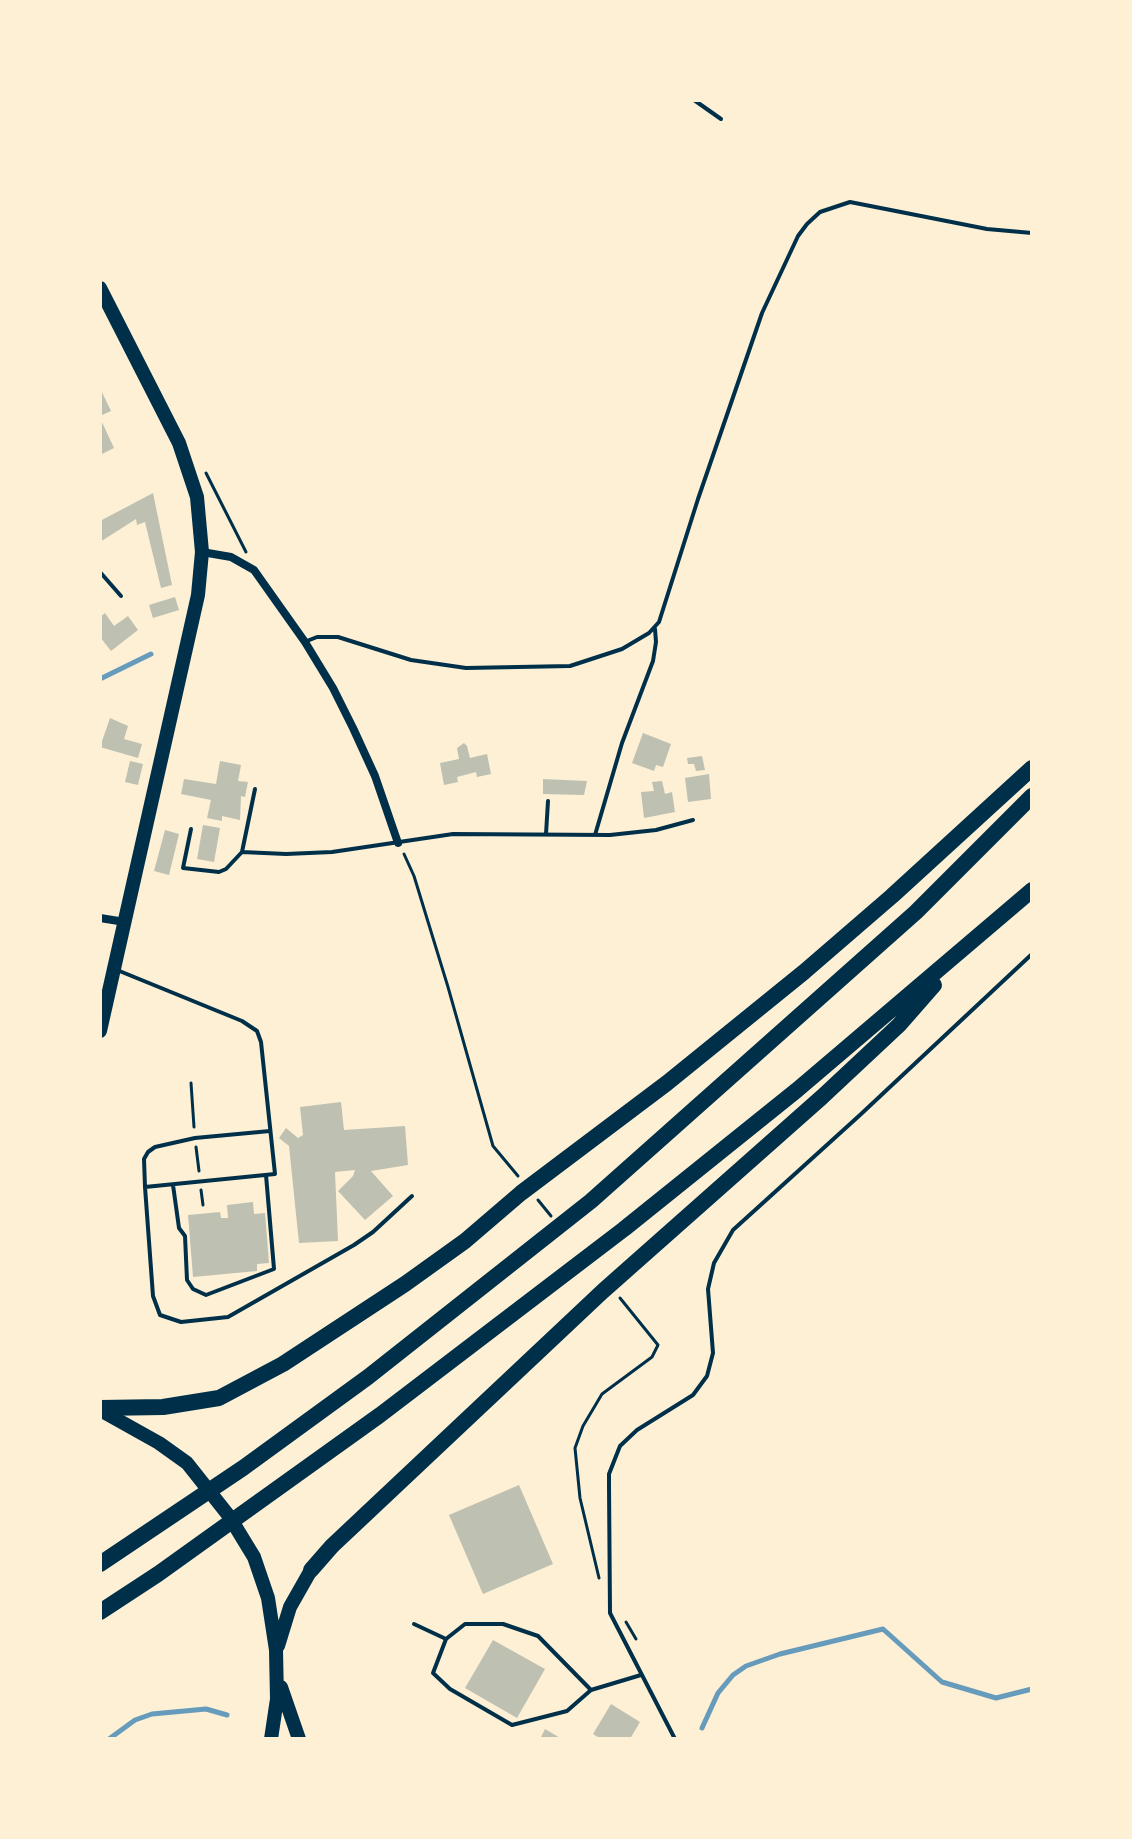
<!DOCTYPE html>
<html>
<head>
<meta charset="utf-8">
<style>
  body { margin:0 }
  #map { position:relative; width:1132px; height:1839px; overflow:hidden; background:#fdf0d5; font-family:Signika,sans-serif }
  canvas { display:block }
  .frame { position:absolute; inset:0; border:102px solid #fdf0d5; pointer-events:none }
</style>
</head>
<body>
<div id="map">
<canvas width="1132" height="1839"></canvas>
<div class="frame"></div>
</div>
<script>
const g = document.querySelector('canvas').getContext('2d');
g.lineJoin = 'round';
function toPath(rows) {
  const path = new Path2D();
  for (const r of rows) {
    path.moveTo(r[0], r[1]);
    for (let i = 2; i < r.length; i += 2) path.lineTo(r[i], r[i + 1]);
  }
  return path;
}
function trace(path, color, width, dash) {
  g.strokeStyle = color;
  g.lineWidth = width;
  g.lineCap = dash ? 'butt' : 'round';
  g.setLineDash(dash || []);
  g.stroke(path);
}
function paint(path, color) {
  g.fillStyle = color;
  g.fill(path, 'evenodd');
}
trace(toPath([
  [100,679,151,654],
  [702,1728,718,1693,733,1675,746,1666,780,1654,883,1629,942,1682,996,1698,1032,1689],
  [109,1739,135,1720,152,1714,206,1709,227,1715]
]), '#669bbc', 5);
paint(toPath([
  [100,388,111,411,100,416],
  [100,418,114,448,100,455],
  [153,493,172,585,161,588,145,522,137,525,136,519,100,542,100,521],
  [175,597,179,610,153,618,149,605],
  [105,613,114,626,128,616,138,630,111,651,100,637,100,617],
  [110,718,128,726,124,739,142,744,138,758,100,747],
  [643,733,671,744,663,767,656,765,654,771,632,763],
  [464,743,467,746,470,758,487,754,491,774,477,777,476,772,457,777,458,782,444,785,440,763,459,759,457,748],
  [702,756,705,770,696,771,694,764,688,764,687,758],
  [130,761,143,764,138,785,125,782],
  [220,761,241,765,238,781,248,782,245,797,241,796,240,820,222,816,222,821,207,818,211,800,181,794,184,779,216,784],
  [709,774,711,799,688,802,685,778],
  [543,779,587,781,584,795,543,794],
  [662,781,665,794,672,792,675,812,644,818,641,792,654,791,652,782],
  [203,825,220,828,214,862,197,859],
  [165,830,179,834,169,875,154,871],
  [341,1102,344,1130,405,1126,408,1165,371,1171,393,1196,365,1220,338,1191,353,1176,355,1170,335,1172,338,1241,299,1243,289,1146,279,1138,286,1128,298,1138,303,1135,300,1107],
  [253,1202,254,1214,265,1213,269,1263,257,1264,257,1271,193,1277,188,1215,220,1212,221,1218,228,1218,227,1205],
  [519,1485,553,1564,483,1594,449,1515],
  [493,1640,545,1669,517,1718,465,1688],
  [611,1704,640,1722,630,1739,601,1739,593,1734],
  [545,1729,562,1739,540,1739]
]), '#bec0b2');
trace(toPath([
  [206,473,246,552],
  [404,854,414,876,448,987,493,1146,518,1176],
  [191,1083,194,1127],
  [196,1147,199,1171],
  [201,1190,203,1205],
  [538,1200,551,1216],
  [599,1578,580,1498,575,1448,583,1426,602,1394,652,1357,658,1345,620,1298],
  [626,1622,636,1639]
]), '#003049', 3);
trace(toPath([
  [694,100,721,119],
  [100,572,121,596],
  [307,641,317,637,338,637,411,660,466,668,570,666,622,649,649,633,659,622,698,499,762,313,798,236,807,224,820,212,850,202,987,229,1032,233],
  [191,829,183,868,219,872,226,869,242,852,255,789],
  [546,834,548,801],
  [595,835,622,743,653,661,656,642,655,629],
  [242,852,286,854,332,852,453,834,610,835,656,830,693,820],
  [117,970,242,1021,257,1031,261,1042,275,1174,145,1187,153,1296,160,1315,181,1322,228,1317,354,1245,373,1232,412,1196],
  [173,1185,179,1228,185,1236,187,1280,193,1289,206,1295,274,1269,266,1175],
  [145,1187,144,1159,148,1152,155,1147,195,1138,270,1131],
  [414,1624,446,1639,465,1624,503,1624,538,1636,591,1690,641,1675],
  [446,1639,433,1673,450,1689,512,1725,567,1711,591,1690],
  [675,1739,610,1613,609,1486,609,1474,620,1446,637,1430,693,1395,707,1376,713,1353,708,1289,714,1263,733,1230,860,1115,1032,954]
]), '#003049', 4);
trace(toPath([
  [202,552,231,557,254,570,305,642,333,688,353,728,375,776,398,843],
  [100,918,125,922]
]), '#003049', 8);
trace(toPath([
  [100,288,179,443,197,497,202,552,198,595,100,1031],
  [100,1410,159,1443,187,1463,229,1516,254,1557,268,1598,276,1650,277,1699,271,1739],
  [278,1646,290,1607,311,1570],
  [281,1687,299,1739]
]), '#003049', 14);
trace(toPath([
  [100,1408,163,1407,219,1398,283,1364,405,1284,465,1241,521,1193,667,1083,804,972,892,896,1032,768],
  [100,1564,243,1468,368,1377,591,1201,916,912,1032,796],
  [311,1570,332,1546,603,1291,822,1097,899,1025,934,985],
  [100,1612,158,1574,380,1415,624,1229,797,1090,1032,890]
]), '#003049', 16);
</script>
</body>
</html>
